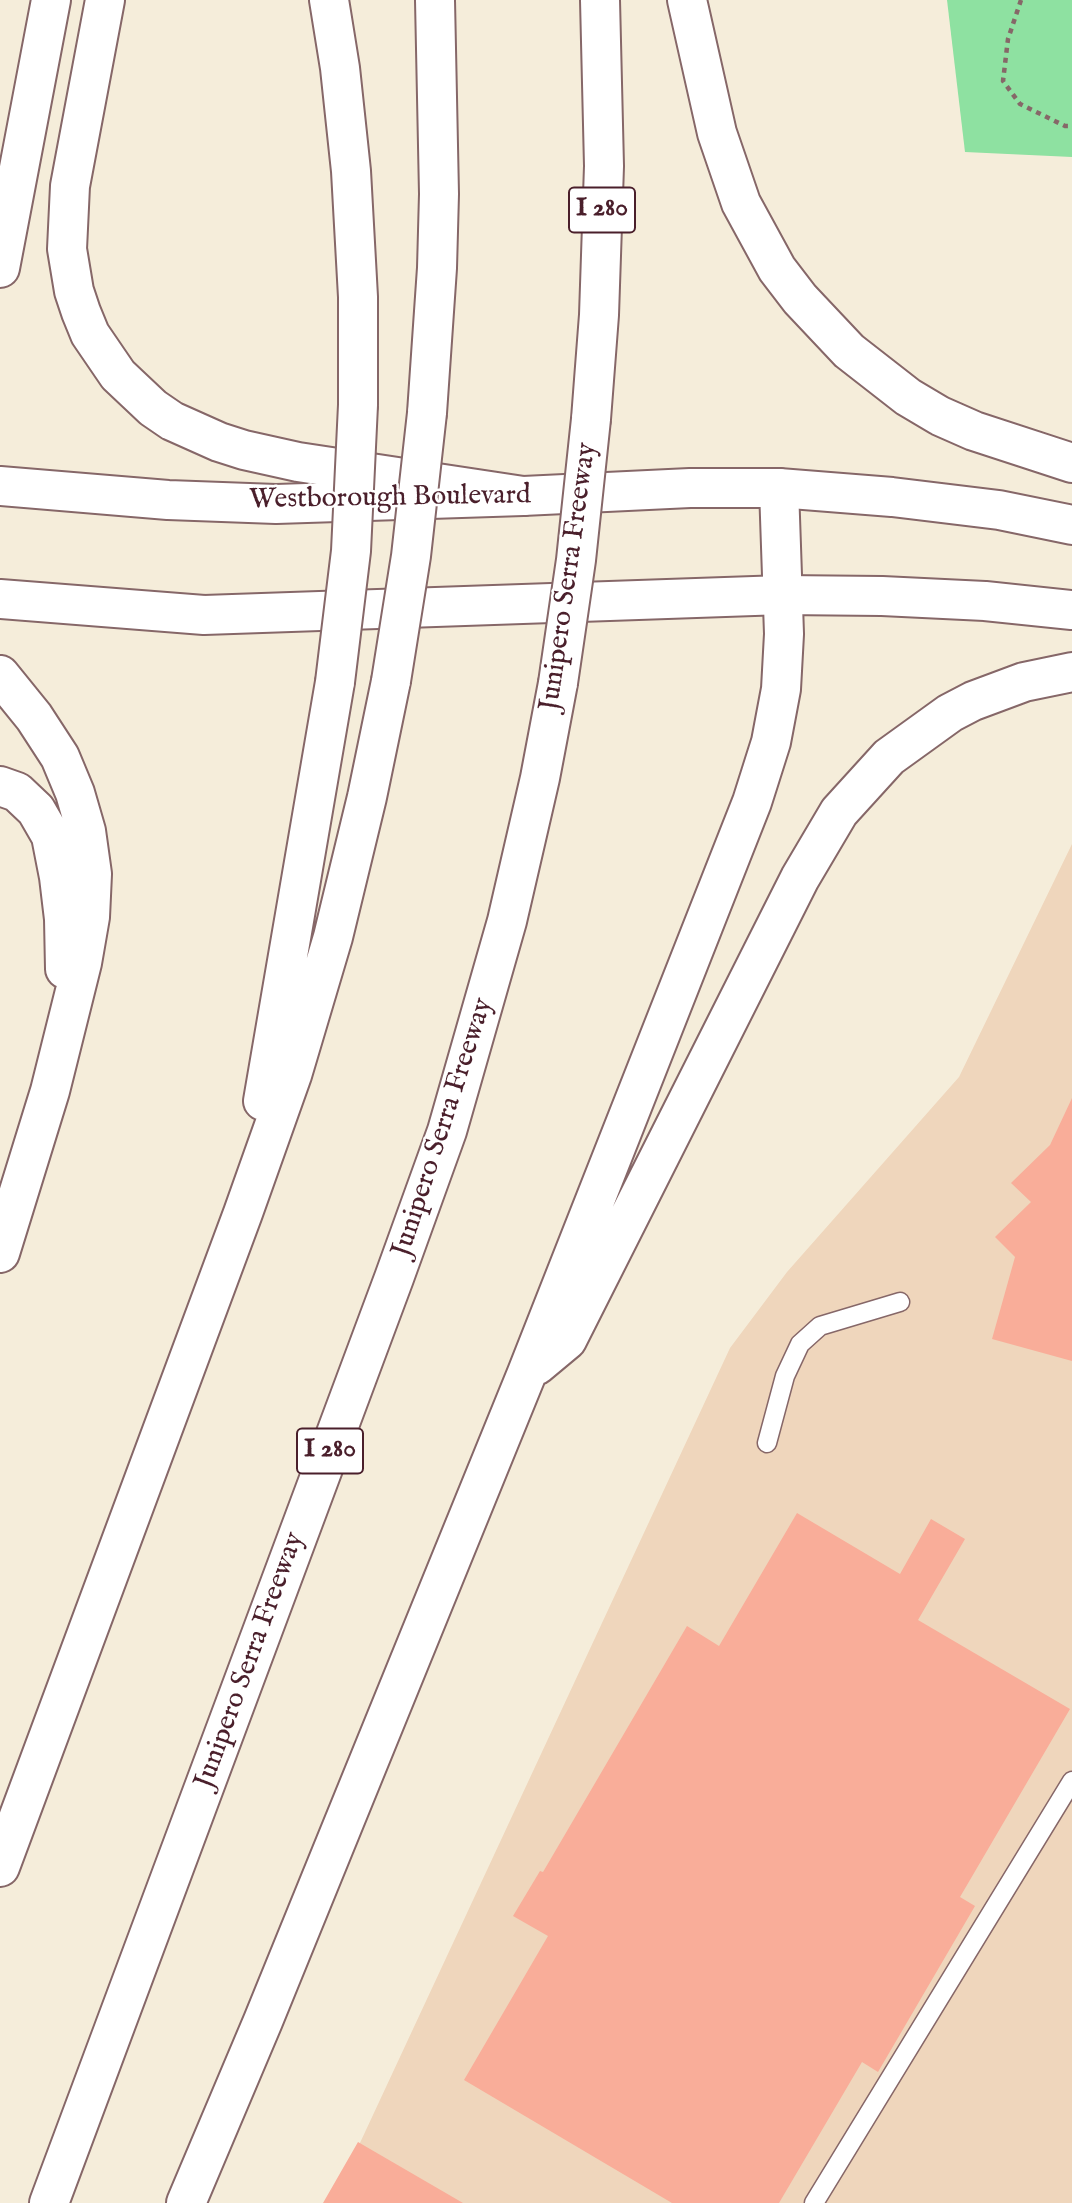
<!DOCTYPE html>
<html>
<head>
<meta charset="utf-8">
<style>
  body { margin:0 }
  canvas { display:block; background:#f5edda }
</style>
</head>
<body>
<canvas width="1072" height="2203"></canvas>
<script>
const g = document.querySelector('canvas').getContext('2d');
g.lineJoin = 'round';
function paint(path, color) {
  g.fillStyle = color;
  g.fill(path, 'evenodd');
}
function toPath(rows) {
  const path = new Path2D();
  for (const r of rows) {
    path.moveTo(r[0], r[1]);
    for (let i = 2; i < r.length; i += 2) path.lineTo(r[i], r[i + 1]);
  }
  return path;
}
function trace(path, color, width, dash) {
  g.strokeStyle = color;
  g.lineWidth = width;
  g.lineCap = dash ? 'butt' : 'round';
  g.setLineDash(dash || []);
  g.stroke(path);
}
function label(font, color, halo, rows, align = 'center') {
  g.font = font + ' "IM FELL English",serif';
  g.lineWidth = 5;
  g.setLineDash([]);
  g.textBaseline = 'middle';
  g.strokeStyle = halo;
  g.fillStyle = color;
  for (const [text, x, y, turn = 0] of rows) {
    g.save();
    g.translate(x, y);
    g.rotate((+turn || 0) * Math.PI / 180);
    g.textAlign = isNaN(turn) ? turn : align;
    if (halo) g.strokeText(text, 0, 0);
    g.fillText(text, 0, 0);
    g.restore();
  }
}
paint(toPath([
  [1072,844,1072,2203,332,2203,730,1348,787,1272,959,1077]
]), '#efd6bc');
paint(toPath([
  [947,0,1072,0,1072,157,965,152]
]), '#8ee1a1');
paint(toPath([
  [1072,1098,1072,1361,992,1339,1015,1257,995,1237,1031,1202,1011,1183,1050,1145],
  [797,1513,900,1574,931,1519,965,1539,918,1620,1070,1709,960,1897,975,1906,878,2072,862,2062,779,2203,672,2203,464,2080,548,1936,513,1916,540,1871,543,1872,687,1626,719,1646],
  [358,2142,463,2203,323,2203]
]), '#f9ad99');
const service = toPath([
  [767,1443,785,1376,800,1344,820,1326,900,1302],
  [814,2203,1072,1781]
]);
const secondary = toPath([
  [0,268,51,0],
  [0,486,168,500,276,504,523,496,690,488,779,488,892,497,999,510,1072,525],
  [0,599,204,615,783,595,882,596,985,601,1072,610]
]);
const motorway = toPath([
  [105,0,70,186,67,249,74,291,81,312,90,334,118,375,153,408,172,421,219,442,244,450,298,462,523,496],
  [329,0,340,68,351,171,358,297,358,405],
  [687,0,717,133,741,203,777,269,800,299,849,351,908,397,940,416,974,431,1072,463],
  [427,413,437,268,439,194,435,0],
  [591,419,599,315,604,166,600,0],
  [0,675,34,717,60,757,75,793,86,831,92,874,90,917,82,963,50,1091,0,1253],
  [0,786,17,792,36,810,51,836,59,877,64,919,65,969],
  [263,1101,335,682],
  [537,1365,567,1340,800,878,839,812,889,757,950,713,973,701,1024,682,1072,672],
  [0,1867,243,1213,292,1075,333,937,367,797,391,681],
  [49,2203,394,1278,447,1131,507,921,540,778,558,683],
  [186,2203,263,2021,527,1373,752,802,771,742,781,689,784,634,779,488]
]);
trace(service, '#866768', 21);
trace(secondary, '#866768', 42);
trace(motorway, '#866768', 42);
trace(toPath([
  [1021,0,1008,39,1003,81,1020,104,1065,126,1072,126]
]), '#866768', 4.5, [5, 5]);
trace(service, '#fff', 18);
trace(secondary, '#fff', 38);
trace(motorway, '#fff', 38);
const motorwayBridge = toPath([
  [391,681,411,556,427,413],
  [335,682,351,551,358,405],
  [558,683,576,560,591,419]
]);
trace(motorwayBridge, '#866768', 42, []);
trace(motorwayBridge, '#fff', 38);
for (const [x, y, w] of [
  [602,210,66],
  [330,1451,66]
]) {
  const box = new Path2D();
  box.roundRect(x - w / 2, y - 22.5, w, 45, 5);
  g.fillStyle = '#fff';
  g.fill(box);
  trace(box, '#4a1f2b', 2);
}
label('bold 26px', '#4a1f2b', null, [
  ["I 280",602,210],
  ["I 280",330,1451]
]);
label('28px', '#4a1f2b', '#fff', [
  ["Westborough Boulevard",390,499,-1],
  ["Junipero Serra Freeway",570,577,-82],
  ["Junipero Serra Freeway",444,1128,-72],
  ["Junipero Serra Freeway",251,1661,-70]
]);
</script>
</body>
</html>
